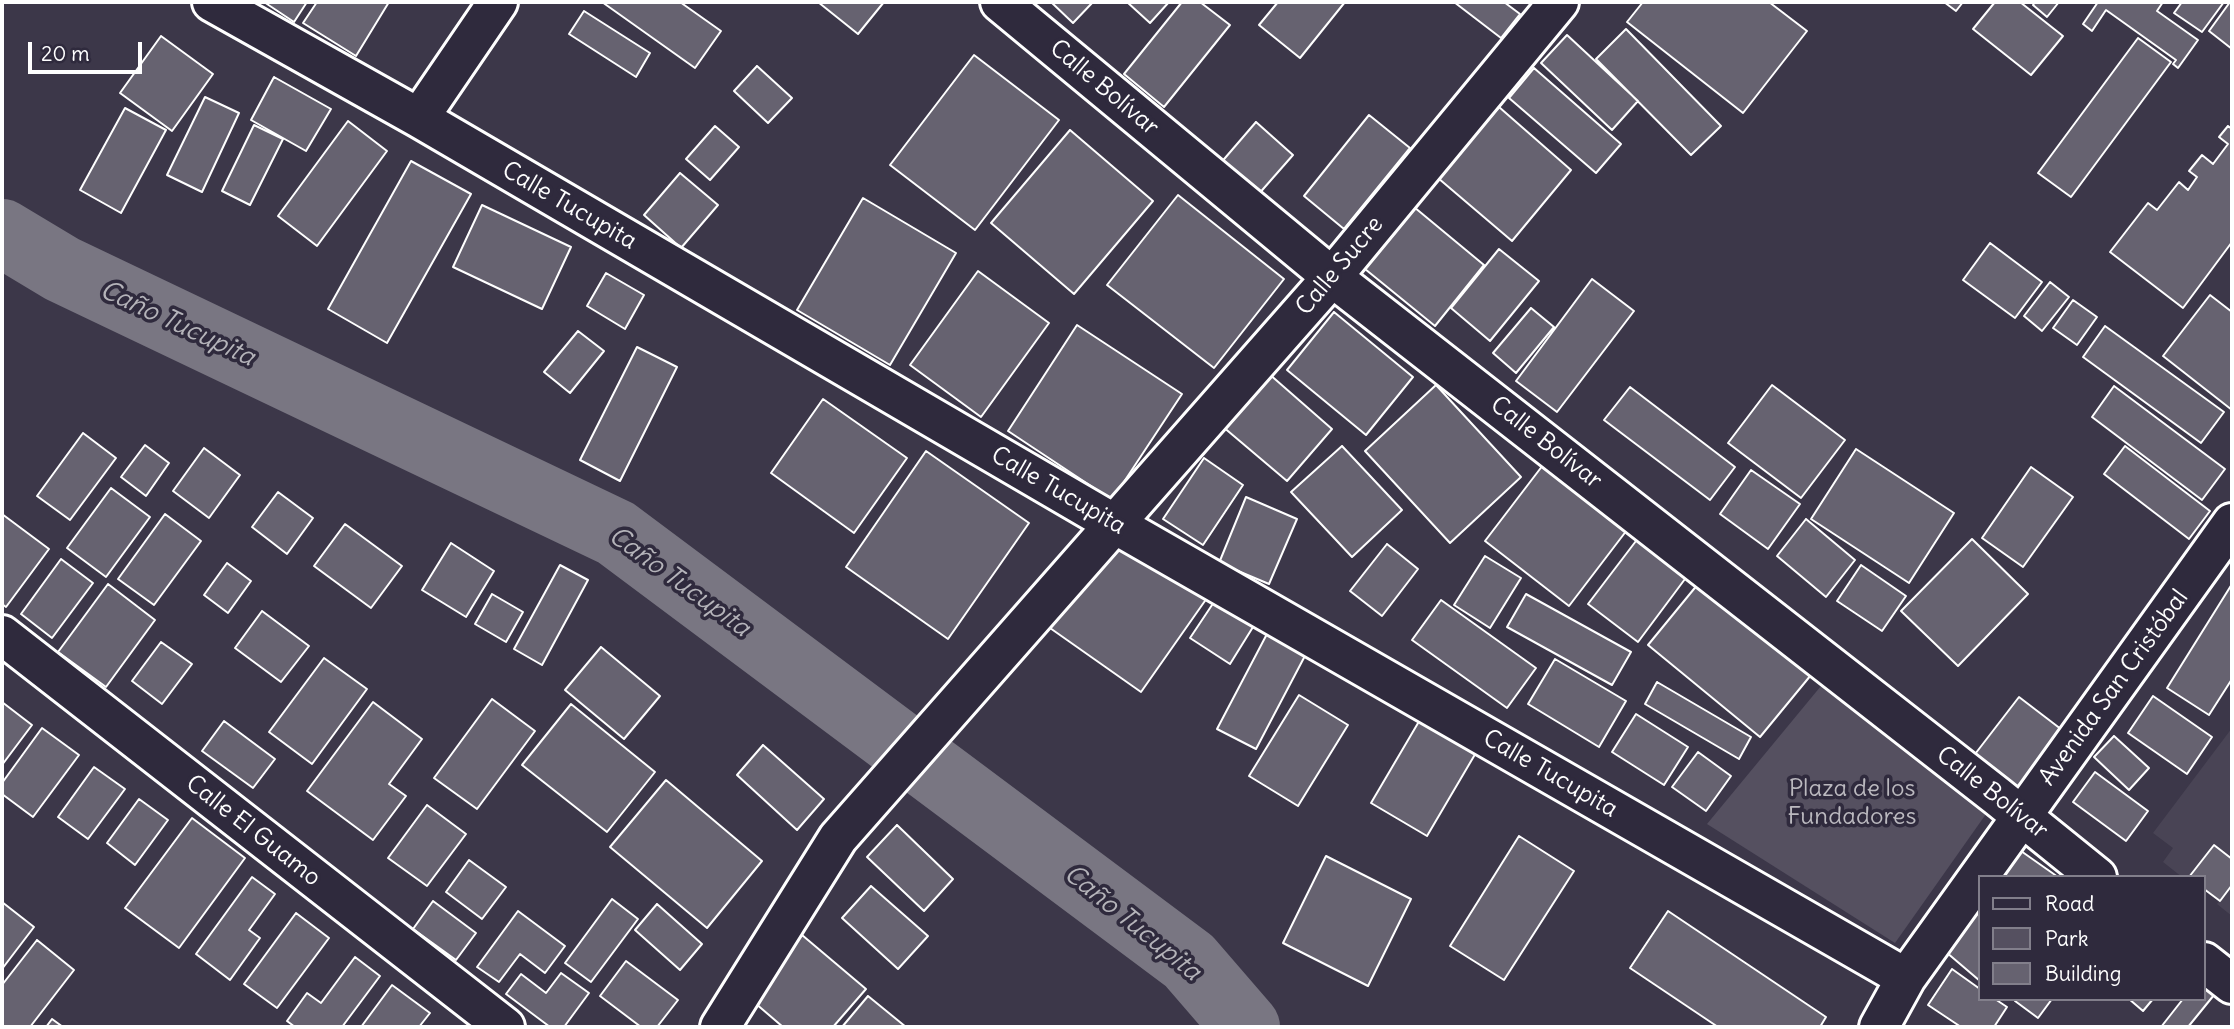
<!DOCTYPE html>
<html>
<head>
<meta charset="utf-8">
<style>
  body { margin:0 }
  #map { position:relative; width:2234px; height:1029px; overflow:hidden; background:#3c3749; font-family:Delius,sans-serif }
  canvas { display:block }
  .frame { position:absolute; inset:0; border:4px solid #fff; pointer-events:none }
  .legend { position:absolute; left:1978px; top:875px; width:228px; height:126px; box-sizing:border-box; background:#2f2a3d; border:2px solid #827f8b; margin:0; padding:9px 12px; list-style:none; font-size:21px; color:#fff }
  .legend li { display:flex; align-items:center; gap:14px; height:35px }
  .legend b { width:35px; border:2px solid #827f8b }
  .scale { position:absolute; left:28px; top:42px; width:114px; height:32px; box-sizing:border-box; border:4px solid #fff; border-top:0; padding-left:9px; font-size:21px; line-height:24px; white-space:nowrap; color:#fff; -webkit-text-stroke:5px #2f2a3d; paint-order:stroke }
</style>
</head>
<body>
<div id="map">
<canvas width="2234" height="1029"></canvas>
<div class="frame"></div>
<ul class="legend">
<li><b style="height:9px;background:#2f2a3d"></b>Road</li>
<li><b style="height:19px;background:#555060"></b>Park</li>
<li><b style="height:19px;background:#666270"></b>Building</li>
</ul>
<div class="scale">20 m</div>
</div>
<script>
const g = document.querySelector('canvas').getContext('2d');
g.lineJoin = 'round';
function paint(path, color) {
  g.fillStyle = color;
  g.fill(path, 'evenodd');
}
function toPath(rows) {
  const path = new Path2D();
  for (const r of rows) {
    path.moveTo(r[0], r[1]);
    for (let i = 2; i < r.length; i += 2) path.lineTo(r[i], r[i + 1]);
  }
  return path;
}
function trace(path, color, width, dash) {
  g.strokeStyle = color;
  g.lineWidth = width;
  g.lineCap = dash ? 'butt' : 'round';
  g.setLineDash(dash || []);
  g.stroke(path);
}
function label(font, color, halo, rows, align = 'center') {
  g.font = font + ' Delius,sans-serif';
  g.lineWidth = 7;
  g.setLineDash([]);
  g.textBaseline = 'middle';
  g.strokeStyle = halo;
  g.fillStyle = color;
  for (const [text, x, y, turn = 0] of rows) {
    g.save();
    g.translate(x, y);
    g.rotate((+turn || 0) * Math.PI / 180);
    g.textAlign = isNaN(turn) ? turn : align;
    if (halo) g.strokeText(text, 0, 0);
    g.fillText(text, 0, 0);
    g.restore();
  }
}
paint(toPath([
  [2232,728,2232,861,2216,848,2194,877,2182,877,2163,862,2173,848,2153,833],
  [2232,883,2232,916,2217,904]
]), '#494455');
paint(toPath([
  [1835,669,1998,797,1895,943,1707,824]
]), '#555060');
trace(toPath([
  [2,233,62,269,616,533,1189,961,1246,1027]
]), '#797682', 68);
const building = toPath([
  [264,2,307,2,294,22,264,2],
  [317,2,389,2,356,56,303,23,317,2],
  [602,2,680,2,721,31,695,68,602,2],
  [818,2,884,2,858,34,818,2],
  [1051,2,1093,2,1073,23,1051,2],
  [1127,2,1169,2,1150,23,1127,2],
  [1182,2,1200,2,1230,25,1164,107,1124,74,1182,2],
  [1278,2,1345,2,1300,58,1259,25,1278,2],
  [1454,2,1504,2,1520,14,1501,38,1454,2],
  [1643,2,1769,2,1807,31,1743,113,1627,22,1643,2],
  [1944,2,1963,2,1956,11,1944,2],
  [1995,2,2020,2,2063,36,2031,75,1973,29,1995,2],
  [2035,2,2059,2,2047,17,2033,5,2035,2],
  [2098,2,2163,2,2157,11,2198,40,2178,68,2173,64,2176,60,2106,10,2092,31,2083,24,2098,2],
  [2182,2,2224,2,2202,32,2174,13,2182,2],
  [2230,2,2232,2,2232,49,2209,31,2230,2],
  [584,11,650,53,636,77,569,34,584,11],
  [1626,29,1721,126,1691,155,1596,59,1626,29],
  [1567,35,1638,101,1612,130,1541,63,1567,35],
  [161,36,213,74,172,131,120,93,161,36],
  [2138,38,2171,62,2071,197,2038,173,2138,38],
  [974,55,1059,120,975,230,890,165,974,55],
  [757,66,792,98,768,123,734,91,757,66],
  [1534,68,1621,144,1596,173,1509,98,1534,68],
  [274,77,331,109,306,151,251,120,274,77],
  [205,97,239,113,202,192,167,175,205,97],
  [1499,107,1571,170,1512,241,1438,178,1499,107],
  [125,108,166,130,121,213,80,190,125,108],
  [1369,115,1410,148,1344,229,1304,196,1369,115],
  [348,121,387,151,317,246,278,216,348,121],
  [1256,122,1293,155,1257,196,1219,165,1256,122],
  [254,125,283,139,250,205,222,191,254,125],
  [715,126,739,147,710,180,686,159,715,126],
  [2228,126,2232,129,2232,242,2183,308,2110,252,2148,203,2157,210,2179,182,2188,190,2197,177,2189,171,2202,155,2213,164,2228,144,2219,137,2228,126],
  [1070,130,1153,201,1074,294,991,223,1070,130],
  [411,161,471,194,387,343,328,309,411,161],
  [680,173,718,205,681,248,644,215,680,173],
  [1178,195,1284,279,1214,368,1107,285,1178,195],
  [863,198,956,253,890,365,797,310,863,198],
  [482,205,571,247,542,309,453,267,482,205],
  [1414,207,1484,265,1435,326,1365,269,1414,207],
  [1990,243,2042,282,2015,318,1963,280,1990,243],
  [1499,249,1539,281,1490,341,1451,308,1499,249],
  [978,271,1049,323,981,417,910,365,978,271],
  [606,273,644,295,625,329,587,306,606,273],
  [1592,279,1634,311,1557,412,1516,381,1592,279],
  [2050,282,2069,297,2042,331,2024,316,2050,282],
  [2210,295,2232,312,2232,410,2163,356,2210,295],
  [2073,300,2097,317,2077,345,2053,328,2073,300],
  [1531,308,1554,327,1516,373,1493,353,1531,308],
  [1334,312,1413,377,1366,435,1287,370,1334,312],
  [1077,325,1182,394,1112,500,1008,431,1077,325],
  [2105,326,2224,412,2201,443,2083,357,2105,326],
  [578,331,604,351,570,393,544,372,578,331],
  [637,347,677,367,620,481,580,460,637,347],
  [1268,373,1332,429,1287,481,1222,426,1268,373],
  [1436,385,1521,477,1450,543,1365,451,1436,385],
  [1772,385,1845,440,1801,498,1728,443,1772,385],
  [2114,386,2225,469,2202,500,2092,417,2114,386],
  [1630,387,1735,467,1710,500,1604,420,1630,387],
  [823,399,907,458,854,533,771,473,823,399],
  [83,433,116,458,70,520,37,496,83,433],
  [145,445,169,463,146,496,121,477,145,445],
  [1342,446,1402,510,1352,557,1291,492,1342,446],
  [2125,446,2210,511,2189,539,2104,474,2125,446],
  [204,448,240,475,209,518,173,491,204,448],
  [1856,449,1954,513,1909,583,1811,519,1856,449],
  [926,451,1029,523,948,639,846,567,926,451],
  [1204,458,1243,485,1203,545,1163,519,1204,458],
  [1543,465,1627,530,1569,606,1485,541,1543,465],
  [2031,467,2073,497,2023,567,1982,538,2031,467],
  [1751,470,1800,504,1768,549,1720,514,1751,470],
  [111,488,150,517,106,577,67,548,111,488],
  [278,492,313,518,287,554,252,527,278,492],
  [1246,497,1297,519,1269,584,1219,563,1246,497],
  [2,514,49,549,6,607,2,604,2,514],
  [165,514,201,541,154,605,118,579,165,514],
  [1806,519,1855,560,1826,597,1777,556,1806,519],
  [345,524,402,566,371,608,314,566,345,524],
  [1115,534,1207,598,1141,692,1050,628,1115,534],
  [1639,537,1688,575,1638,642,1588,604,1639,537],
  [1972,539,2028,594,1958,666,1901,611,1972,539],
  [451,543,494,571,466,617,422,590,451,543],
  [1387,544,1418,569,1382,616,1350,591,1387,544],
  [1485,556,1521,578,1490,628,1454,605,1485,556],
  [61,559,93,583,52,638,21,614,61,559],
  [227,563,251,581,228,613,204,595,227,563],
  [560,565,588,580,542,665,514,649,560,565],
  [1861,565,1906,596,1882,631,1837,601,1861,565],
  [108,584,155,620,106,687,58,652,108,584],
  [1698,584,1811,675,1760,737,1648,645,1698,584],
  [2232,584,2232,679,2209,715,2167,688,2232,584],
  [492,594,523,612,506,642,475,624,492,594],
  [1526,594,1631,652,1612,685,1507,627,1526,594],
  [1441,600,1536,668,1507,708,1412,640,1441,600],
  [1214,602,1253,627,1230,664,1190,638,1214,602],
  [262,611,309,646,281,682,235,648,262,611],
  [1268,632,1307,652,1256,749,1217,729,1268,632],
  [161,642,192,664,162,704,132,681,161,642],
  [601,647,660,696,624,739,565,690,601,647],
  [324,658,367,689,312,764,269,732,324,658],
  [1555,659,1626,701,1599,747,1528,704,1555,659],
  [1657,682,1751,737,1739,759,1645,704,1657,682],
  [1299,695,1348,725,1298,806,1249,776,1299,695],
  [2153,696,2212,737,2187,774,2128,733,2153,696],
  [2019,697,2070,736,2023,797,1972,758,2019,697],
  [492,699,535,731,477,809,434,778,492,699],
  [2,702,32,725,2,765,2,702],
  [373,702,422,739,389,784,406,796,373,840,307,791,373,702],
  [571,704,655,772,607,832,522,765,571,704],
  [1636,714,1688,747,1664,785,1612,752,1636,714],
  [1421,718,1477,751,1427,836,1371,803,1421,718],
  [224,721,275,759,253,788,202,751,224,721],
  [42,728,79,755,33,817,2,794,2,783,42,728],
  [2114,736,2149,768,2129,790,2094,757,2114,736],
  [763,745,824,799,797,830,737,775,763,745],
  [1698,752,1731,776,1706,811,1672,787,1698,752],
  [94,767,125,789,88,839,58,817,94,767],
  [2095,772,2148,811,2126,841,2073,802,2095,772],
  [666,780,762,861,707,928,610,847,666,780],
  [139,799,168,820,135,865,107,843,139,799],
  [427,805,466,834,427,886,388,858,427,805],
  [192,818,245,858,179,948,125,908,192,818],
  [897,825,953,879,924,911,867,857,897,825],
  [1519,836,1574,871,1504,980,1450,946,1519,836],
  [2214,845,2232,859,2232,885,2220,901,2204,889,2204,877,2189,877,2214,845],
  [2021,851,2058,877,2002,877,2021,851],
  [1326,856,1411,899,1368,986,1283,943,1326,856],
  [469,860,506,887,482,919,446,892,469,860],
  [252,877,275,894,249,930,260,938,230,980,196,954,252,877],
  [871,886,928,936,898,969,842,918,871,886],
  [612,899,638,919,591,982,565,963,612,899],
  [433,901,476,933,456,960,413,929,433,901],
  [2,902,34,927,2,969,2,902],
  [657,904,702,944,680,970,635,930,657,904],
  [518,911,565,946,545,973,520,954,499,982,477,967,518,911],
  [1668,911,1826,1017,1820,1027,1718,1027,1630,968,1668,911],
  [1979,911,1980,912,1980,981,1946,952,1979,911],
  [296,913,329,938,277,1008,244,984,296,913],
  [802,935,866,989,833,1027,783,1027,748,997,802,935],
  [37,940,74,970,30,1027,2,1027,2,985,37,940],
  [355,957,380,976,342,1027,295,1027,287,1021,307,993,321,1003,355,957],
  [626,961,678,1000,657,1027,641,1027,600,996,626,961],
  [1952,969,1980,989,1980,999,1995,999,2007,1007,1994,1027,1961,1027,1928,1005,1952,969],
  [561,973,589,993,564,1027,550,1027,506,994,521,974,546,993,561,973],
  [392,985,430,1013,419,1027,361,1027,392,985],
  [2204,987,2214,995,2188,1027,2161,1027,2183,999,2204,999,2204,987],
  [868,996,906,1027,842,1027,868,996],
  [2016,999,2052,999,2038,1018,2015,1001,2016,999],
  [2129,999,2153,999,2143,1011,2129,999],
  [52,1019,63,1027,46,1027,52,1019]
]);
paint(building, '#666270');
trace(building, '#fff', 2);
const street = toPath([
  [212,2,419,118,1113,523,1906,978],
  [1000,2,1332,277,1998,797,2097,877],
  [419,118,498,2],
  [2,635,505,1027],
  [2204,962,2232,984],
  [720,1027,838,838,1332,277,1559,2],
  [1879,1027,1906,978,2232,523]
]);
trace(street, '#fff', 44);
trace(street, '#2f2a3d', 38);
label('24px', '#fff', '#2f2a3d', [
  ["Calle Bolívar",1104,88,40],
  ["Calle Tucupita",569,206,30],
  ["Calle Sucre",1340,266,-50],
  ["Calle Bolívar",1546,443,38],
  ["Calle Tucupita",1058,491,30],
  ["Avenida San Cristóbal",2114,688,-54],
  ["Calle Tucupita",1550,774,30],
  ["Calle Bolívar",1992,793,38],
  ["Calle El Guamo",253,831,38]
]);
label('24px', '#bbb9bf', '#2f2a3d', [
  ["Plaza de los",1852,789],
  ["Fundadores",1852,817]
]);
label('italic 26px', '#b5b4ba', '#2f2a3d', [
  ["Caño Tucupita",177,324,25],
  ["Caño Tucupita",679,582,36],
  ["Caño Tucupita",1132,923,39]
]);
</script>
</body>
</html>
